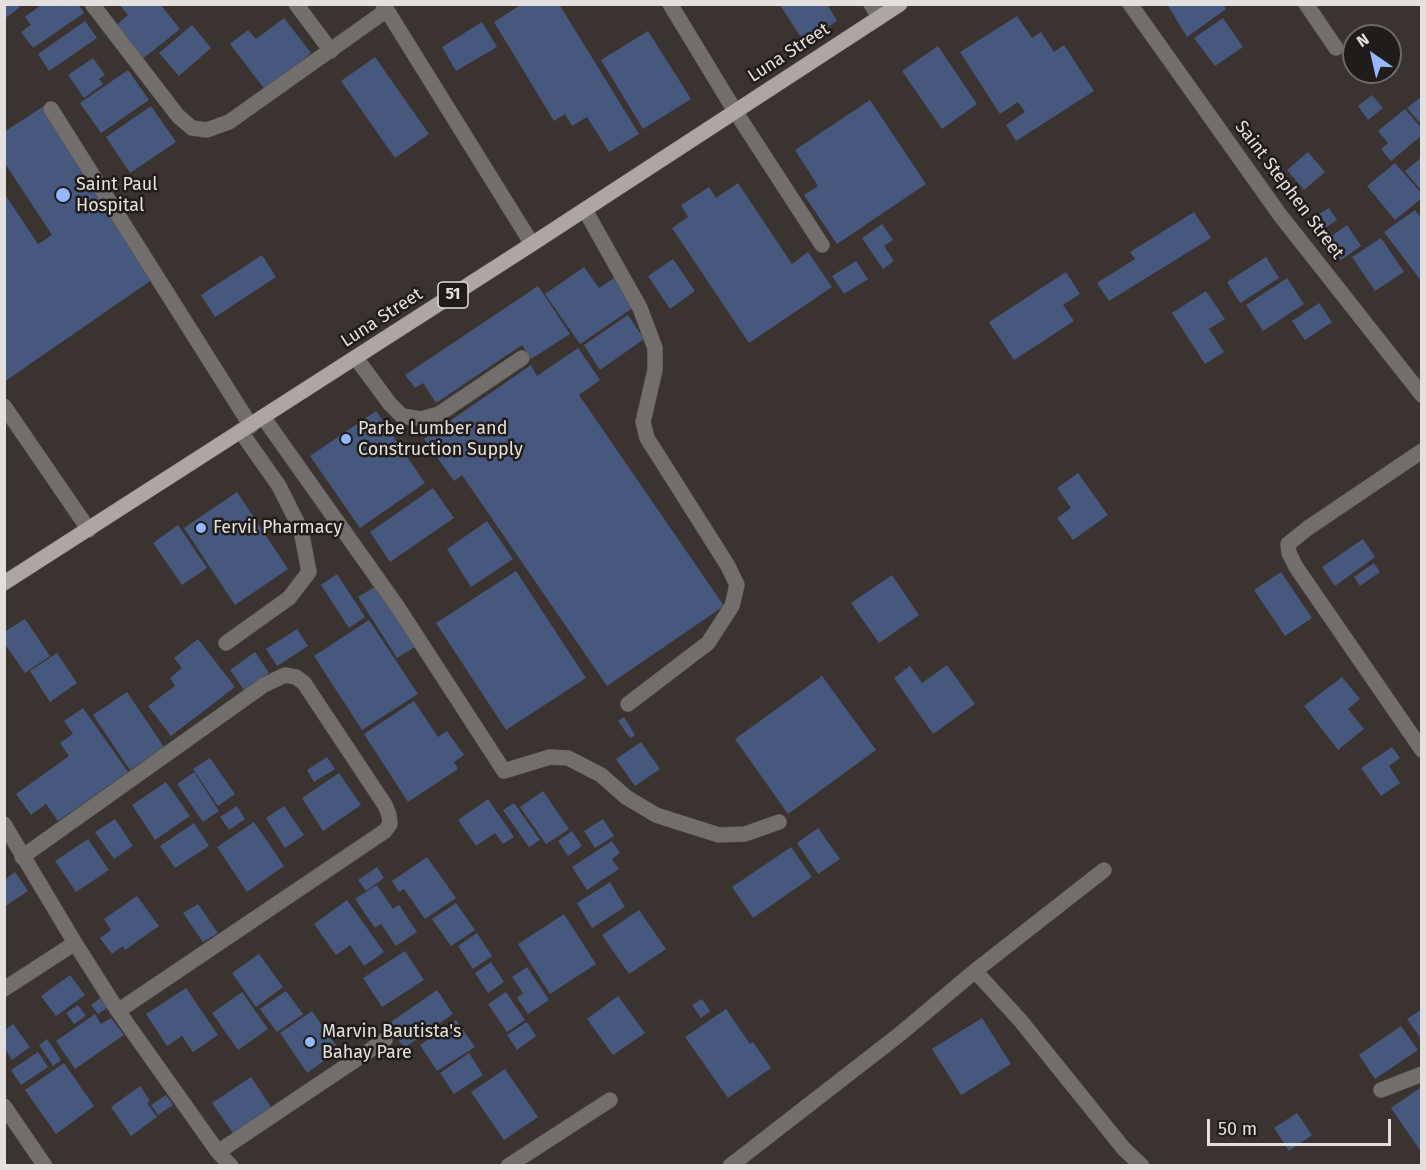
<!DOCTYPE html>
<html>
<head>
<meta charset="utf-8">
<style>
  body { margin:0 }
  #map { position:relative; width:1426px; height:1170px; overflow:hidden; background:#3a3330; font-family:"Fira Sans",sans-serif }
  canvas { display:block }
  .frame { position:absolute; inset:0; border:6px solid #e4e0dd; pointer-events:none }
  .north { position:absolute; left:1342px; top:24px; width:60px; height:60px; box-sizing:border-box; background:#1f1c1a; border:2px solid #6e6a68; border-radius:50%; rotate:326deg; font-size:16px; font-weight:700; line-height:24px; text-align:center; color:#e4e0dd }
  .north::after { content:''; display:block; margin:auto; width:21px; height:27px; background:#96b6fd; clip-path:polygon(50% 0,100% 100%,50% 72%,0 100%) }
  .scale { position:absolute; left:1207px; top:1119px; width:184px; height:27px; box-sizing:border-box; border:3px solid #e4e0dd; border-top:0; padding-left:8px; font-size:18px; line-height:21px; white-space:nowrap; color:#e4e0dd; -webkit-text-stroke:4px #1f1c1a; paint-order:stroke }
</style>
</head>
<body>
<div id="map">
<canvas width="1426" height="1170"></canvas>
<div class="frame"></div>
<div class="north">N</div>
<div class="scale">50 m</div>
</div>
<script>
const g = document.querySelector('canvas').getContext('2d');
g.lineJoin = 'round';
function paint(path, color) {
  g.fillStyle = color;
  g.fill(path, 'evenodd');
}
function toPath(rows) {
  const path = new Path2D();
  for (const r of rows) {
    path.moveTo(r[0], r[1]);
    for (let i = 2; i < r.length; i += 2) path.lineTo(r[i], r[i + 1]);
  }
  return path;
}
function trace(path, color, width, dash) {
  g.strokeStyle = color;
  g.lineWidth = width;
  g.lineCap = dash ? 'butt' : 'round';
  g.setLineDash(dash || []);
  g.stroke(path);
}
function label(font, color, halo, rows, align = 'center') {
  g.font = font + ' "Fira Sans",sans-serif';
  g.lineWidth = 5;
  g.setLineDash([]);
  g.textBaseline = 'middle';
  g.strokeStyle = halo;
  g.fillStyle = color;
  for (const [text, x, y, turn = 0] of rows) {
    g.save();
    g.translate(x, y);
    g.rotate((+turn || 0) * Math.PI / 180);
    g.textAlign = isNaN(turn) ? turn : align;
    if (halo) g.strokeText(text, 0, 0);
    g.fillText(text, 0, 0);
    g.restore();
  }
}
paint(toPath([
  [4,4,18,4,20,7,7,17,4,14],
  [42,4,57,4,58,7,61,4,78,4,84,13,33,48,21,32,31,25,25,17],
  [119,4,160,4,180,29,140,61,113,28,128,15],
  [522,4,559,4,639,134,609,152,587,117,572,126,565,114,554,121,494,22],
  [782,4,827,4,837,21,804,42,780,5],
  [1167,4,1223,4,1226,9,1187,37],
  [1017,16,1032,38,1041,32,1054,52,1064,45,1094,91,1016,141,1006,125,1025,112,1018,102,1000,114,960,52],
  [284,18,311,53,299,63,303,68,269,95,230,44,248,30,256,39],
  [1223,18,1243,47,1215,66,1194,38],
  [85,21,97,38,49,71,38,54],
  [482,22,497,47,456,71,442,47],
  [192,25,211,48,179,76,159,53],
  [648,31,691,99,643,129,601,60],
  [938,46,977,104,942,129,902,71],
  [375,57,429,134,395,158,341,81],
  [93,58,105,75,99,79,103,84,84,98,68,75],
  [128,70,149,100,101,133,80,103],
  [1372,95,1383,108,1368,120,1358,106],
  [1422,96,1422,125,1407,108],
  [870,100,926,184,837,244,804,195,818,186,795,150],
  [44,106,156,277,4,382,4,193,38,244,52,235,4,162,4,132],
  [151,106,176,142,130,173,106,137],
  [1405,109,1422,129,1422,135,1391,161,1381,149,1388,143,1378,131],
  [1308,152,1325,172,1304,190,1287,170],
  [1422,157,1422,188,1420,189,1405,171],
  [1395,163,1422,194,1422,198,1395,220,1367,186],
  [738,183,792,264,808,252,832,287,749,343,672,228,688,217,681,205,709,187,716,198],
  [1329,208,1337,220,1322,230,1313,218],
  [1415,210,1422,219,1422,282,1384,232],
  [1194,212,1211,238,1109,301,1097,283,1135,259,1130,252],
  [882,224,893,240,884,246,894,261,883,269,862,238],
  [1347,225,1361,246,1341,260,1327,239],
  [1381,238,1404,272,1375,291,1352,257],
  [262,255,276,277,215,317,201,295],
  [1266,257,1279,278,1240,303,1227,282],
  [673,259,695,291,670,309,648,276],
  [856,261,868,279,844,294,832,276],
  [584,267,599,288,617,276,637,305,580,344,545,294],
  [1066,272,1080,294,1063,305,1074,321,1014,360,989,322],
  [1287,278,1304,304,1263,331,1246,305],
  [538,286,570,334,531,359,522,345,436,403,423,383,415,388,405,375],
  [1206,291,1225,319,1209,329,1224,352,1205,364,1172,313],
  [1319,303,1332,322,1305,340,1292,321],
  [628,315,644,339,600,370,584,345],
  [578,348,600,380,579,395,724,606,607,686,462,475,454,481,424,439,531,365,537,376],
  [376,411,425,483,360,528,310,456],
  [1078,473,1108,515,1073,540,1057,518,1071,508,1057,488],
  [433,488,454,518,390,562,370,532],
  [237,492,288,569,235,605,184,528],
  [487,521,513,559,471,587,447,549],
  [178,525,207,568,182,585,153,543],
  [1363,539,1375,557,1335,586,1322,567],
  [1374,563,1380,572,1360,586,1354,577],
  [516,571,586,678,506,730,436,623],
  [1281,572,1312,618,1285,636,1254,590],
  [337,574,365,617,349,628,321,585],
  [892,575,919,615,879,643,851,603],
  [376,586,415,647,397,658,358,597],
  [25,619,50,656,25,673,4,643,4,632],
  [369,620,418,694,362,730,314,656],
  [297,629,308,646,277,666,266,649],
  [198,639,235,687,171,736,148,706,175,686,170,678,182,668,174,658],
  [255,652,269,673,244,690,230,670],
  [57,653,77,683,50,702,30,671],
  [947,665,975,704,933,734,894,678,910,666,922,683],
  [822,676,876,750,788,814,735,739],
  [1342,677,1360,699,1348,709,1364,729,1338,750,1304,706],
  [127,692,164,747,130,770,93,715],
  [414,701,438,737,447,731,464,755,454,762,458,769,408,802,364,734],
  [83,708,128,772,58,821,46,804,31,815,16,794,69,756,60,743,73,734,64,721],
  [624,717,635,735,630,738,618,721],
  [641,742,660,769,635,786,616,759],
  [1392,747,1400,758,1389,766,1400,783,1381,796,1361,768],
  [327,757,335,769,314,782,307,770],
  [210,758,235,794,218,806,193,769],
  [194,772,219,811,203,822,177,784],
  [339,773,361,805,323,831,302,798],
  [166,782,190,816,155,840,132,805],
  [543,791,569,829,546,844,520,807],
  [488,799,514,837,503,844,495,833,476,846,458,820],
  [514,803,540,840,529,847,503,810],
  [237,806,245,819,229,830,220,817],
  [284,806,304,835,285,848,266,818],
  [115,819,133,846,114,859,95,832],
  [603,819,614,836,595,848,584,831],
  [254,822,284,866,247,892,217,847],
  [194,823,209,846,175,868,160,846],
  [818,828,840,859,818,874,797,843],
  [572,831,582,846,568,856,558,841],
  [88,839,109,870,76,892,55,861],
  [612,841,620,853,612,859,619,869,587,890,572,867],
  [791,847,812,877,753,918,732,887],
  [427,857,456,898,425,919,404,889,399,892,392,881],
  [377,867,384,878,366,891,358,880],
  [15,872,28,891,4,907,4,880],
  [610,882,625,907,592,928,577,903],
  [377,885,393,909,399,905,417,932,396,946,381,924,375,928,355,899],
  [137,896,159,926,125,950,123,946,112,954,100,938,111,930,104,919],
  [347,900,384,952,364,966,350,945,336,955,314,924],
  [456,903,475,930,451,946,432,919],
  [198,904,218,933,203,942,183,913],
  [639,910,666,949,629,974,602,935],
  [564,914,596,964,550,994,518,944],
  [477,933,492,956,473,969,458,946],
  [405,951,424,980,382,1007,363,978],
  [259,954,283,987,256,1007,232,973],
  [491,962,504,982,488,993,475,973],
  [527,967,549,1000,528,1014,517,998,523,993,512,977],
  [70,975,85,995,56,1016,41,996],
  [186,988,218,1035,193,1052,182,1036,167,1046,146,1014],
  [437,990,453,1014,404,1048,388,1024],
  [286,991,303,1014,277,1032,260,1009],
  [242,992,268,1029,238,1050,212,1013],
  [506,992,525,1020,507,1032,488,1004],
  [618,996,645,1033,613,1055,587,1019],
  [102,997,108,1007,98,1014,91,1005],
  [702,999,710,1011,701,1018,692,1005],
  [78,1005,86,1016,74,1024,66,1013],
  [726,1009,750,1044,753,1042,771,1068,728,1098,685,1037],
  [1422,1009,1422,1040,1407,1019],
  [312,1011,339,1050,307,1073,280,1033],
  [95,1014,101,1024,111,1018,124,1035,75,1069,56,1041],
  [982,1018,1011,1064,961,1095,932,1049],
  [456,1020,475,1047,437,1071,420,1045],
  [527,1022,536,1036,517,1050,507,1035],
  [13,1024,30,1047,12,1060,5,1049,5,1030],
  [1401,1026,1418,1050,1375,1079,1359,1055],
  [47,1039,61,1060,53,1066,39,1045],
  [38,1052,48,1067,21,1085,11,1070],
  [469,1053,483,1075,454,1094,440,1073],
  [64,1063,94,1106,56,1134,25,1090],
  [505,1069,538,1117,504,1140,471,1092],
  [251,1077,271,1107,233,1133,212,1103],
  [140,1086,150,1101,147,1103,157,1117,131,1136,111,1107],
  [1420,1088,1422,1090,1422,1153,1391,1108],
  [166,1095,173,1105,158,1115,151,1105],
  [1297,1113,1312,1135,1289,1151,1274,1128]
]), '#47587e');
const minor = toPath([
  [92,4,178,116,192,128,207,130,229,122,387,10],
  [296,4,331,51],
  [383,4,532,244],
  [670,4,735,111,822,245],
  [871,4,879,18],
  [1130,4,1280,215,1422,395],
  [1306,4,1336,48],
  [51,109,251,426],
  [585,210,640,308,655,348,655,370,643,422,647,438,728,566,737,585,732,606,708,643,628,704],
  [356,358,390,404,402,416,421,419,439,414,522,358],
  [4,406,89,530],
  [263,417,397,606,504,771,550,757,568,758,601,775,626,797,656,815,719,835,745,834,779,822],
  [1422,451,1308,528,1288,544,1289,553,1296,567,1422,750],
  [226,643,289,598,309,572,301,530,279,486,241,432],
  [4,824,75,943,118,1011,218,1152,231,1166],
  [22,857,264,685,285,675,296,677,304,683,385,805,389,815,390,824,385,831,118,1011],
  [975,971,1020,1020,1124,1149,1142,1166],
  [4,989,75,943],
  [1381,1090,1422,1074],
  [4,1106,45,1166],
  [218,1152,385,1040],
  [508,1166,610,1100],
  [730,1166,900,1034,975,971,1104,870]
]);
const major = toPath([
  [4,583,532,244,900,4]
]);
trace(minor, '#554f4c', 16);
trace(major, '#554f4c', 16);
trace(minor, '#716e6c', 15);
trace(major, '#ada6a2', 15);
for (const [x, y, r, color] of [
  [63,195,8,"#96b6fd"],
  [346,439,6,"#96b6fd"],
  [201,528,6,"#96b6fd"],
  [310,1042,6,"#96b6fd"]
]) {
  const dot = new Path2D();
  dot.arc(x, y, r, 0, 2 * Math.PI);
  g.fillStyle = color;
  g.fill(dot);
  trace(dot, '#1f1c1a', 2);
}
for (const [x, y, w] of [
  [453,295,30]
]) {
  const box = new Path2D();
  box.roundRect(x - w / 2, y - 13, w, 26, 4.5);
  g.fillStyle = '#1f1c1a';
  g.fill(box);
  trace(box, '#e4e0dd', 1.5);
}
label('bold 16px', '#e4e0dd', null, [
  ["51",453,295]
]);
label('18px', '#e4e0dd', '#1f1c1a', [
  ["Luna Street",789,53,-33],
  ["Saint Stephen Street",1289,190,53],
  ["Luna Street",382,318,-33]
]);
label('18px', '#e4e0dd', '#1f1c1a', [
  ["Saint Paul",76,185],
  ["Hospital",76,206],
  ["Parbe Lumber and",358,429],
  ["Construction Supply",358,450],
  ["Fervil Pharmacy",213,528],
  ["Marvin Bautista's",322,1032],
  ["Bahay Pare",322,1053]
], 'left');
</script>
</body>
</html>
